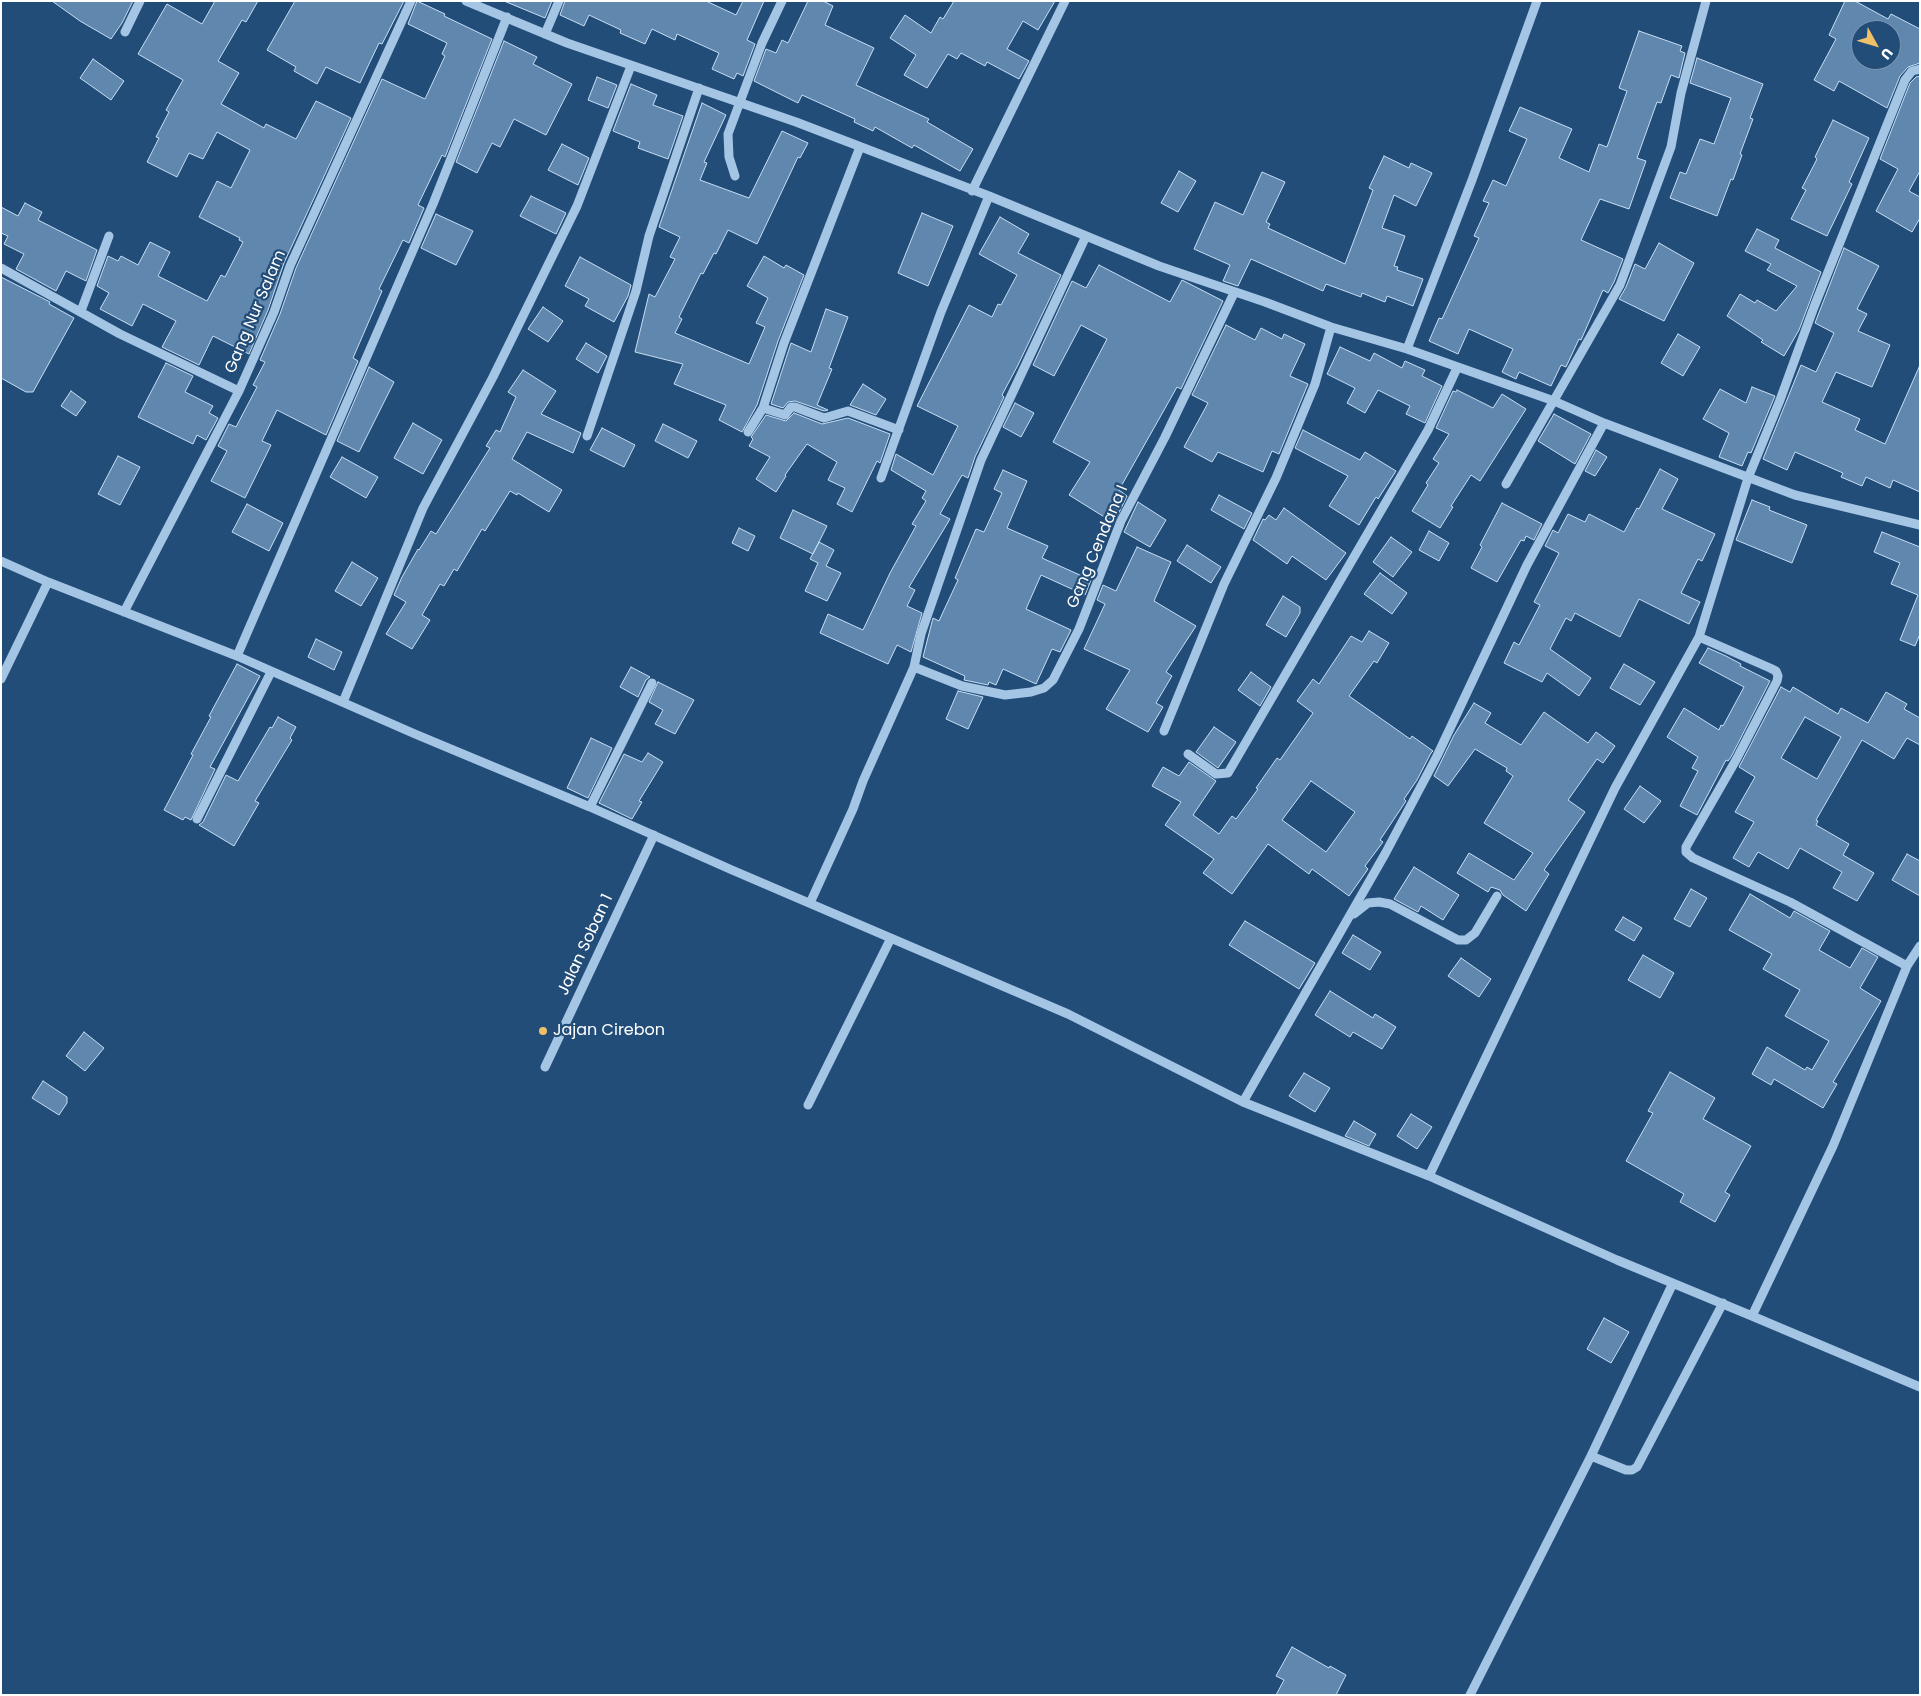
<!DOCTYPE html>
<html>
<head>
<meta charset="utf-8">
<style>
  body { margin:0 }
  #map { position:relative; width:1921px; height:1696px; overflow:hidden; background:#234d79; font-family:Poppins,sans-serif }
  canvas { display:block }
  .frame { position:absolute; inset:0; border:2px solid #fff; pointer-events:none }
  .north { position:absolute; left:1851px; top:20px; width:50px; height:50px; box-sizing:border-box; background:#234d79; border:1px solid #7b94af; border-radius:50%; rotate:129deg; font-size:14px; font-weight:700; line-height:20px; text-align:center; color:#fff }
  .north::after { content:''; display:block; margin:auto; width:18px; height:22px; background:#efc068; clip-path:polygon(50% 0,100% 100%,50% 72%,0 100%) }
</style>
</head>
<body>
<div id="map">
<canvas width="1921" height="1696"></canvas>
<div class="frame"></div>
<div class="north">U</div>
</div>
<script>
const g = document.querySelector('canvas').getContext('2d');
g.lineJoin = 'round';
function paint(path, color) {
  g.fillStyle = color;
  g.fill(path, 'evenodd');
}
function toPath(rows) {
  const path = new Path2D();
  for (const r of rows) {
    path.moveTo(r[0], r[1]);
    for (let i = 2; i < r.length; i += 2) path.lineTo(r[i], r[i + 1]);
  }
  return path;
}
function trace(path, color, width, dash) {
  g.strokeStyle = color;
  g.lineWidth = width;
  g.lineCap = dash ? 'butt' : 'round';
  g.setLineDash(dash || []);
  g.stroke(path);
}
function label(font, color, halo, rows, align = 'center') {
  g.font = font + ' Poppins,sans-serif';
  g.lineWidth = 4.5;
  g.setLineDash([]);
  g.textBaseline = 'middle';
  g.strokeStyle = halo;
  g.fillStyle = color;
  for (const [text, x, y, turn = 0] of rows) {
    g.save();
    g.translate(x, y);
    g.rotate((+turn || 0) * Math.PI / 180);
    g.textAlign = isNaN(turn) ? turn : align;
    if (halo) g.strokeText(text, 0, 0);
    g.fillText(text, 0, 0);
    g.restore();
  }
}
const building = toPath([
  [52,1,133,1,122,23,111,39,80,21,52,1],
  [215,1,258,1,246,22,242,20,218,61,239,73,221,104,264,128,266,124,296,139,316,101,351,118,284,263,268,310,249,354,213,336,199,365,162,347,176,321,143,304,132,326,100,309,109,293,97,286,108,256,118,261,121,256,138,265,150,242,170,252,158,276,207,301,221,275,225,277,243,242,239,240,240,238,199,217,217,181,231,188,250,150,217,132,203,159,189,153,177,177,147,162,159,138,156,137,169,112,166,110,183,80,138,54,167,4,202,24,215,1],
  [295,1,404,1,382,44,379,43,360,83,326,67,317,84,294,71,296,67,267,50,295,1],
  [417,1,445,14,444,16,492,39,445,157,442,155,418,205,424,208,409,243,403,240,379,289,382,291,353,358,358,361,326,435,277,410,262,441,271,445,245,498,211,481,227,451,218,446,229,424,236,427,257,387,253,385,265,362,260,360,280,314,296,268,382,79,425,99,445,56,442,54,447,43,408,24,417,1],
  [504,1,552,1,545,18,504,1],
  [565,1,706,1,736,15,743,1,764,1,747,40,755,44,743,76,737,73,734,79,712,69,719,53,677,34,675,40,652,29,645,44,620,33,621,30,589,15,584,26,560,15,565,1],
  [808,1,823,1,833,6,825,25,874,48,856,85,929,119,927,122,973,149,960,171,914,145,912,148,875,127,873,131,854,122,855,119,802,95,798,103,754,81,766,49,776,53,782,40,788,43,808,1],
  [954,1,1055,1,1038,30,1023,21,1007,49,1029,61,1019,79,987,62,985,66,961,53,957,59,948,54,927,88,904,75,916,55,890,38,905,15,931,33,940,17,943,19,954,1],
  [1845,1,1855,1,1888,19,1891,14,1920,29,1920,63,1908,67,1900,76,1887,108,1839,81,1834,91,1814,80,1836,39,1829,35,1845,1],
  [1861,30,1891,30,1891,60,1861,60,1861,30],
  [1639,31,1682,46,1680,51,1685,53,1679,78,1671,75,1661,103,1657,102,1637,158,1646,161,1629,209,1600,199,1581,240,1623,259,1614,282,1608,293,1603,290,1581,340,1579,339,1566,367,1561,365,1551,386,1519,372,1516,379,1502,372,1513,349,1469,329,1458,354,1429,341,1439,318,1442,319,1479,238,1474,236,1489,203,1483,201,1493,180,1506,186,1527,139,1509,131,1520,107,1572,129,1559,158,1589,172,1599,144,1607,147,1627,91,1619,88,1639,31],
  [504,41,537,57,533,64,572,84,546,135,514,119,500,147,492,143,477,173,456,162,504,41],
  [1697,58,1763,84,1750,118,1753,119,1740,154,1742,155,1733,180,1731,179,1717,216,1670,198,1680,172,1686,174,1700,139,1714,144,1731,98,1690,83,1697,58],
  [93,59,124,81,111,100,80,78,93,59],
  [1920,76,1920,171,1909,191,1920,197,1920,218,1912,232,1876,211,1898,169,1880,159,1910,83,1916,77,1920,76],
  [597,77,617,85,608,108,588,100,597,77],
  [631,84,657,95,653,105,683,116,668,159,638,148,640,142,613,131,631,84],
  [702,103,726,115,704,162,707,163,700,180,749,198,782,131,808,143,800,158,798,157,757,244,728,230,716,254,714,253,703,274,701,273,679,317,682,319,675,333,749,364,765,327,756,323,768,298,747,286,764,256,784,268,786,265,804,275,778,341,757,405,742,432,719,420,726,405,674,384,683,364,635,352,649,294,655,297,675,259,670,257,680,237,659,227,702,103],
  [1833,120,1869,138,1849,182,1852,184,1827,236,1791,219,1806,190,1802,188,1817,159,1815,157,1833,120],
  [562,144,589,158,578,185,548,170,562,144],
  [1384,156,1409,168,1411,163,1432,173,1416,206,1394,195,1382,228,1405,236,1394,266,1398,267,1397,270,1423,279,1413,306,1387,296,1385,302,1362,293,1361,297,1326,284,1323,291,1251,259,1238,286,1223,281,1230,265,1194,249,1215,202,1243,215,1262,172,1285,182,1266,222,1270,224,1268,228,1345,264,1373,190,1369,188,1384,156],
  [1179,171,1196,181,1178,212,1161,203,1179,171],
  [531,196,566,213,556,234,520,216,531,196],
  [25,203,42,212,38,220,97,250,86,281,66,271,56,291,16,269,24,254,4,244,8,236,1,233,1,207,18,216,25,203],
  [922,213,953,226,928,286,898,273,922,213],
  [436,214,473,231,456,265,421,248,436,214],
  [1000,217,1029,234,1018,253,1061,275,1018,365,1002,395,1004,397,975,457,968,478,962,475,940,514,950,519,909,587,915,590,907,606,922,613,911,652,897,645,888,664,820,633,828,614,863,630,890,573,916,526,912,524,926,501,922,498,926,491,891,470,896,454,933,475,958,426,917,406,969,305,992,317,998,304,1001,305,1017,275,979,254,1000,217],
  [1757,229,1779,240,1775,248,1821,272,1799,330,1784,356,1761,342,1763,340,1727,316,1740,294,1755,303,1757,300,1776,311,1797,286,1767,270,1771,264,1745,251,1757,229],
  [1659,243,1694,263,1664,321,1619,299,1626,287,1635,264,1645,269,1659,243],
  [1844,248,1879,266,1857,309,1867,314,1858,331,1890,345,1872,387,1836,372,1822,402,1860,419,1855,430,1885,444,1920,365,1920,492,1893,480,1890,488,1866,477,1862,486,1841,477,1843,473,1795,452,1787,470,1763,459,1801,365,1816,372,1834,333,1815,323,1844,248],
  [580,257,631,285,628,296,614,322,585,306,589,299,565,286,580,257],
  [1099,265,1170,302,1182,280,1223,301,1181,389,1177,387,1119,490,1127,496,1114,523,1069,495,1090,462,1053,442,1107,339,1081,325,1054,376,1033,365,1072,281,1086,288,1099,265],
  [1,277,50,302,49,304,74,318,33,392,26,392,1,378,1,277],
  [543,307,563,321,548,342,528,329,543,307],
  [826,309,848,317,829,368,832,369,817,405,828,410,824,411,795,401,788,402,783,408,771,404,791,343,811,352,826,309],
  [1226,325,1255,340,1261,328,1282,339,1284,334,1305,344,1290,376,1308,384,1279,454,1272,451,1263,472,1218,452,1212,462,1184,447,1208,403,1192,395,1226,325],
  [1678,334,1700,347,1683,376,1661,363,1678,334],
  [586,343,607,356,598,373,576,359,586,343],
  [1340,347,1370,361,1374,353,1402,368,1405,361,1425,370,1422,376,1442,386,1425,423,1406,414,1410,406,1378,390,1365,413,1347,403,1355,388,1327,374,1340,347],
  [166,363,193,376,185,392,213,406,209,413,218,418,206,440,197,435,193,444,138,417,166,363],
  [369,367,394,382,359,452,337,441,369,367],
  [523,370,556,391,541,414,581,433,573,453,527,432,512,459,562,490,549,512,518,493,517,495,510,491,485,531,482,529,457,571,454,569,444,586,440,584,422,615,430,620,412,649,386,634,406,602,394,595,402,577,418,549,419,550,431,531,436,534,490,448,486,446,496,430,500,432,516,397,508,392,523,370],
  [863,384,886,399,876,415,850,405,863,384],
  [1752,387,1775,396,1751,453,1748,452,1742,466,1719,457,1729,433,1703,419,1720,389,1746,403,1752,387],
  [1457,390,1493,408,1502,394,1526,409,1480,481,1471,475,1451,506,1453,507,1440,528,1412,511,1428,485,1426,483,1439,463,1433,459,1449,434,1436,428,1453,391,1456,392,1457,390],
  [71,391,86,402,76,416,61,406,71,391],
  [1015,403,1034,413,1021,437,1003,427,1015,403],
  [794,413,822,424,848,418,890,434,880,463,877,461,852,512,837,504,845,488,828,480,837,462,807,444,785,475,786,476,776,492,756,479,770,457,749,446,753,439,751,437,766,415,786,421,794,413],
  [1554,414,1591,434,1575,464,1538,441,1554,414],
  [413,423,442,440,423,474,394,458,413,423],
  [663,424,697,441,688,458,655,441,663,424],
  [602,428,635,445,624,467,590,450,602,428],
  [1303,430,1360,460,1365,452,1396,471,1378,499,1376,497,1359,525,1329,506,1348,476,1295,448,1303,430],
  [1596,450,1607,457,1595,476,1585,471,1596,450],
  [118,456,140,467,120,505,98,494,118,456],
  [342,457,378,477,366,498,330,477,342,457],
  [1660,469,1678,479,1662,509,1715,534,1702,561,1698,559,1681,593,1700,602,1689,624,1639,599,1620,637,1575,613,1571,621,1566,618,1550,649,1591,678,1579,696,1547,673,1542,682,1504,663,1514,642,1519,645,1540,605,1534,602,1559,553,1545,546,1553,530,1558,533,1568,514,1585,522,1589,514,1624,532,1637,508,1639,509,1660,469],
  [1003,470,1027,481,1007,528,1048,546,1042,558,1091,580,1085,595,1041,575,1026,609,1071,630,1060,652,1052,649,1036,684,1003,669,996,685,989,682,988,685,964,680,965,676,923,657,933,618,939,621,944,610,958,580,955,578,976,529,984,532,1002,493,994,489,1003,470],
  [1219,495,1252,513,1244,529,1211,510,1219,495],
  [1752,500,1770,507,1769,510,1807,525,1792,563,1736,540,1752,500],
  [1138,502,1166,520,1150,547,1124,532,1138,502],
  [1502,503,1542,524,1534,540,1526,536,1524,541,1521,540,1497,582,1471,568,1482,547,1480,545,1502,503],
  [247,504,283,523,269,551,232,532,247,504],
  [1284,508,1346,553,1326,580,1292,556,1287,564,1253,540,1263,519,1265,520,1269,515,1276,520,1284,508],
  [793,510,827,526,813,554,780,538,793,510],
  [739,528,755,536,748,551,732,543,739,528],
  [1429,531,1449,543,1439,561,1419,550,1429,531],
  [1882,532,1920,547,1920,634,1915,646,1900,640,1918,595,1891,584,1900,563,1874,552,1882,532],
  [1391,537,1412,552,1393,577,1373,562,1391,537],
  [819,542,834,550,826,566,841,573,827,601,805,591,818,563,810,559,819,542],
  [1187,545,1221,567,1211,583,1177,561,1187,545],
  [1137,547,1171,562,1154,601,1196,626,1166,672,1172,676,1156,703,1163,707,1148,732,1106,709,1130,670,1084,649,1105,604,1097,600,1103,585,1116,591,1137,547],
  [352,562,378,578,361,606,335,591,352,562],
  [1380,573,1407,593,1392,614,1364,594,1380,573],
  [1283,596,1300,607,1300,613,1286,637,1266,625,1283,596],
  [1369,631,1389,643,1377,663,1374,661,1349,696,1410,739,1412,736,1433,751,1431,753,1417,780,1404,799,1406,801,1380,840,1383,842,1365,866,1368,869,1349,896,1312,869,1309,874,1268,844,1232,894,1203,873,1214,859,1165,825,1181,802,1152,786,1163,767,1179,776,1189,762,1216,781,1193,815,1219,834,1232,816,1236,819,1258,789,1256,788,1277,758,1280,760,1313,713,1297,701,1313,679,1319,684,1351,636,1362,642,1369,631],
  [1311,781,1355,812,1326,852,1282,820,1311,781],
  [316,639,342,652,334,670,308,657,316,639],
  [1708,648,1726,656,1741,664,1740,666,1770,681,1731,757,1728,761,1726,760,1697,815,1680,806,1698,771,1692,768,1698,757,1667,737,1684,708,1719,730,1721,725,1723,726,1744,687,1699,663,1708,648],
  [237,664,260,676,210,767,215,769,191,820,185,817,183,820,164,810,193,755,191,754,211,717,209,716,237,664],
  [1624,664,1655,682,1640,705,1610,688,1624,664],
  [631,667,650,677,646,680,638,697,620,687,631,667],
  [1251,672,1271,687,1260,706,1238,690,1251,672],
  [658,682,694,700,675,734,655,724,663,710,649,702,658,682],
  [1781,687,1790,692,1793,687,1838,714,1841,708,1868,723,1886,692,1907,704,1904,709,1920,718,1920,745,1907,738,1894,759,1862,740,1816,820,1818,821,1816,825,1849,844,1843,855,1874,873,1857,901,1833,888,1842,872,1800,848,1788,869,1758,852,1749,867,1733,858,1754,822,1735,812,1755,777,1739,767,1781,687],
  [1805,717,1841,737,1817,779,1781,758,1805,717],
  [958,691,983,697,968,729,946,719,958,691],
  [1474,703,1491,713,1485,723,1521,745,1544,712,1588,743,1596,732,1615,746,1603,763,1597,759,1568,800,1585,812,1544,870,1549,874,1526,911,1503,895,1500,890,1491,887,1488,892,1457,873,1469,853,1514,880,1533,853,1484,823,1513,776,1506,771,1507,768,1475,749,1448,786,1434,776,1454,735,1474,703],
  [278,717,296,727,290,738,292,740,255,801,259,803,234,846,199,825,203,822,226,775,238,781,270,727,272,728,278,717],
  [1214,727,1236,742,1218,768,1196,752,1214,727],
  [591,738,612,748,588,798,567,788,591,738],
  [648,753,663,762,639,801,642,802,632,819,599,803,624,754,642,762,648,753],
  [1640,786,1661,801,1644,823,1624,809,1640,786],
  [1907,854,1920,861,1920,896,1892,880,1907,854],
  [1414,867,1459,895,1443,920,1421,906,1418,912,1394,899,1414,867],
  [1691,889,1707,898,1690,927,1674,919,1691,889],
  [1750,894,1790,918,1794,911,1830,931,1819,950,1850,968,1862,948,1878,957,1860,988,1881,1001,1833,1082,1837,1084,1823,1108,1774,1079,1771,1085,1752,1074,1767,1047,1805,1070,1807,1067,1812,1070,1829,1041,1785,1016,1800,990,1763,969,1772,954,1729,930,1750,894],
  [1623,917,1642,928,1634,941,1615,930,1623,917],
  [1245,921,1315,963,1299,989,1229,945,1245,921],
  [1353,935,1381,952,1370,970,1342,953,1353,935],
  [1643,955,1674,973,1660,998,1628,980,1643,955],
  [1461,958,1491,979,1479,997,1448,976,1461,958],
  [1330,991,1373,1018,1375,1014,1396,1027,1382,1049,1353,1032,1350,1037,1315,1015,1330,991],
  [84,1032,104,1048,85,1071,66,1056,84,1032],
  [1670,1072,1715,1098,1703,1119,1751,1146,1725,1192,1730,1195,1715,1222,1680,1202,1684,1194,1626,1161,1653,1113,1648,1111,1670,1072],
  [1304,1073,1330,1088,1315,1112,1289,1096,1304,1073],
  [43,1081,67,1097,67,1103,59,1115,32,1098,43,1081],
  [1411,1114,1432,1127,1417,1149,1397,1136,1411,1114],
  [1354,1121,1376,1134,1369,1146,1345,1136,1354,1121],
  [1604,1318,1629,1332,1611,1363,1587,1349,1604,1318],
  [1292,1647,1329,1668,1330,1666,1346,1675,1336,1695,1276,1695,1284,1680,1276,1676,1292,1647]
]);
paint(building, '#6087ad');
trace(building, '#c7def3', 1);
trace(toPath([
  [466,1,567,43,796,122,989,196,1159,266,1265,302,1331,327,1407,349,1554,401,1604,423,1795,495,1920,525],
  [125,32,140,1],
  [545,34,559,1],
  [735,176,729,157,728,134,762,43,782,1],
  [972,191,1065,1],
  [1,268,120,334,239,391,274,312,290,266,411,1],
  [81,311,109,236],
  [1407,349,1472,180,1537,1],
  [763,408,785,415,791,407,795,407,824,418,848,411,899,430],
  [748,432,763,408,784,343,860,147],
  [587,436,636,291,649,236,699,88],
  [881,478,941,312,989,196],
  [1506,484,1620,285,1671,147,1681,93,1706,1],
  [1,561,48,582,237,656,415,734,590,807,732,870,1068,1014,1243,1102,1429,1176,1617,1260,1752,1316,1833,1146,1907,966,1920,946],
  [124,612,239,391],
  [237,656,433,204,507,17],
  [914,667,962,686,1005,695,1031,692,1044,688,1053,680,1079,629,1121,521,1165,437,1234,293],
  [1,679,48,582],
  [343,702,423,508,493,377,577,206,631,66],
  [1164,731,1224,584,1276,478,1315,384,1331,327],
  [1188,754,1216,774,1228,773,1428,430,1457,368],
  [590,807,652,683],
  [197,819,271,672],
  [810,903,853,809,863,781,914,667,921,634,981,460,1086,236],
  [1354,914,1368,903,1379,902,1390,904,1458,940,1466,940,1475,933,1497,896],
  [1907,966,1790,902,1693,858,1686,852,1686,847,1736,760,1777,681,1778,676,1776,671,1770,668,1699,637,1748,478,1780,400,1814,307,1905,80,1912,71,1920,69],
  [545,1067,654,835],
  [1243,1102,1385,854,1437,756,1527,565,1604,423],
  [808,1105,891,938],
  [1429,1176,1615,788,1699,637],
  [1752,1316,1920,1387],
  [1591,1456,1626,1470,1632,1470,1637,1467,1723,1303],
  [1470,1695,1591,1456,1673,1283]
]), '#a5c5e4', 9);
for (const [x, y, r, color] of [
  [543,1031,5,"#efc068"]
]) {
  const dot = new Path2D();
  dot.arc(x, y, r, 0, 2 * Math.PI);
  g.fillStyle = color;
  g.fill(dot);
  trace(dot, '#234d79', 2);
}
label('16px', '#fff', '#234d79', [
  ["Gang Nur Salam",256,312,-67],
  ["Gang Cendana I",1098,547,-67],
  ["Jalan Soban 1",586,945,-65]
]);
label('16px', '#fff', '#234d79', [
  ["Jajan Cirebon",553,1031]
], 'left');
</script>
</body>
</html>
